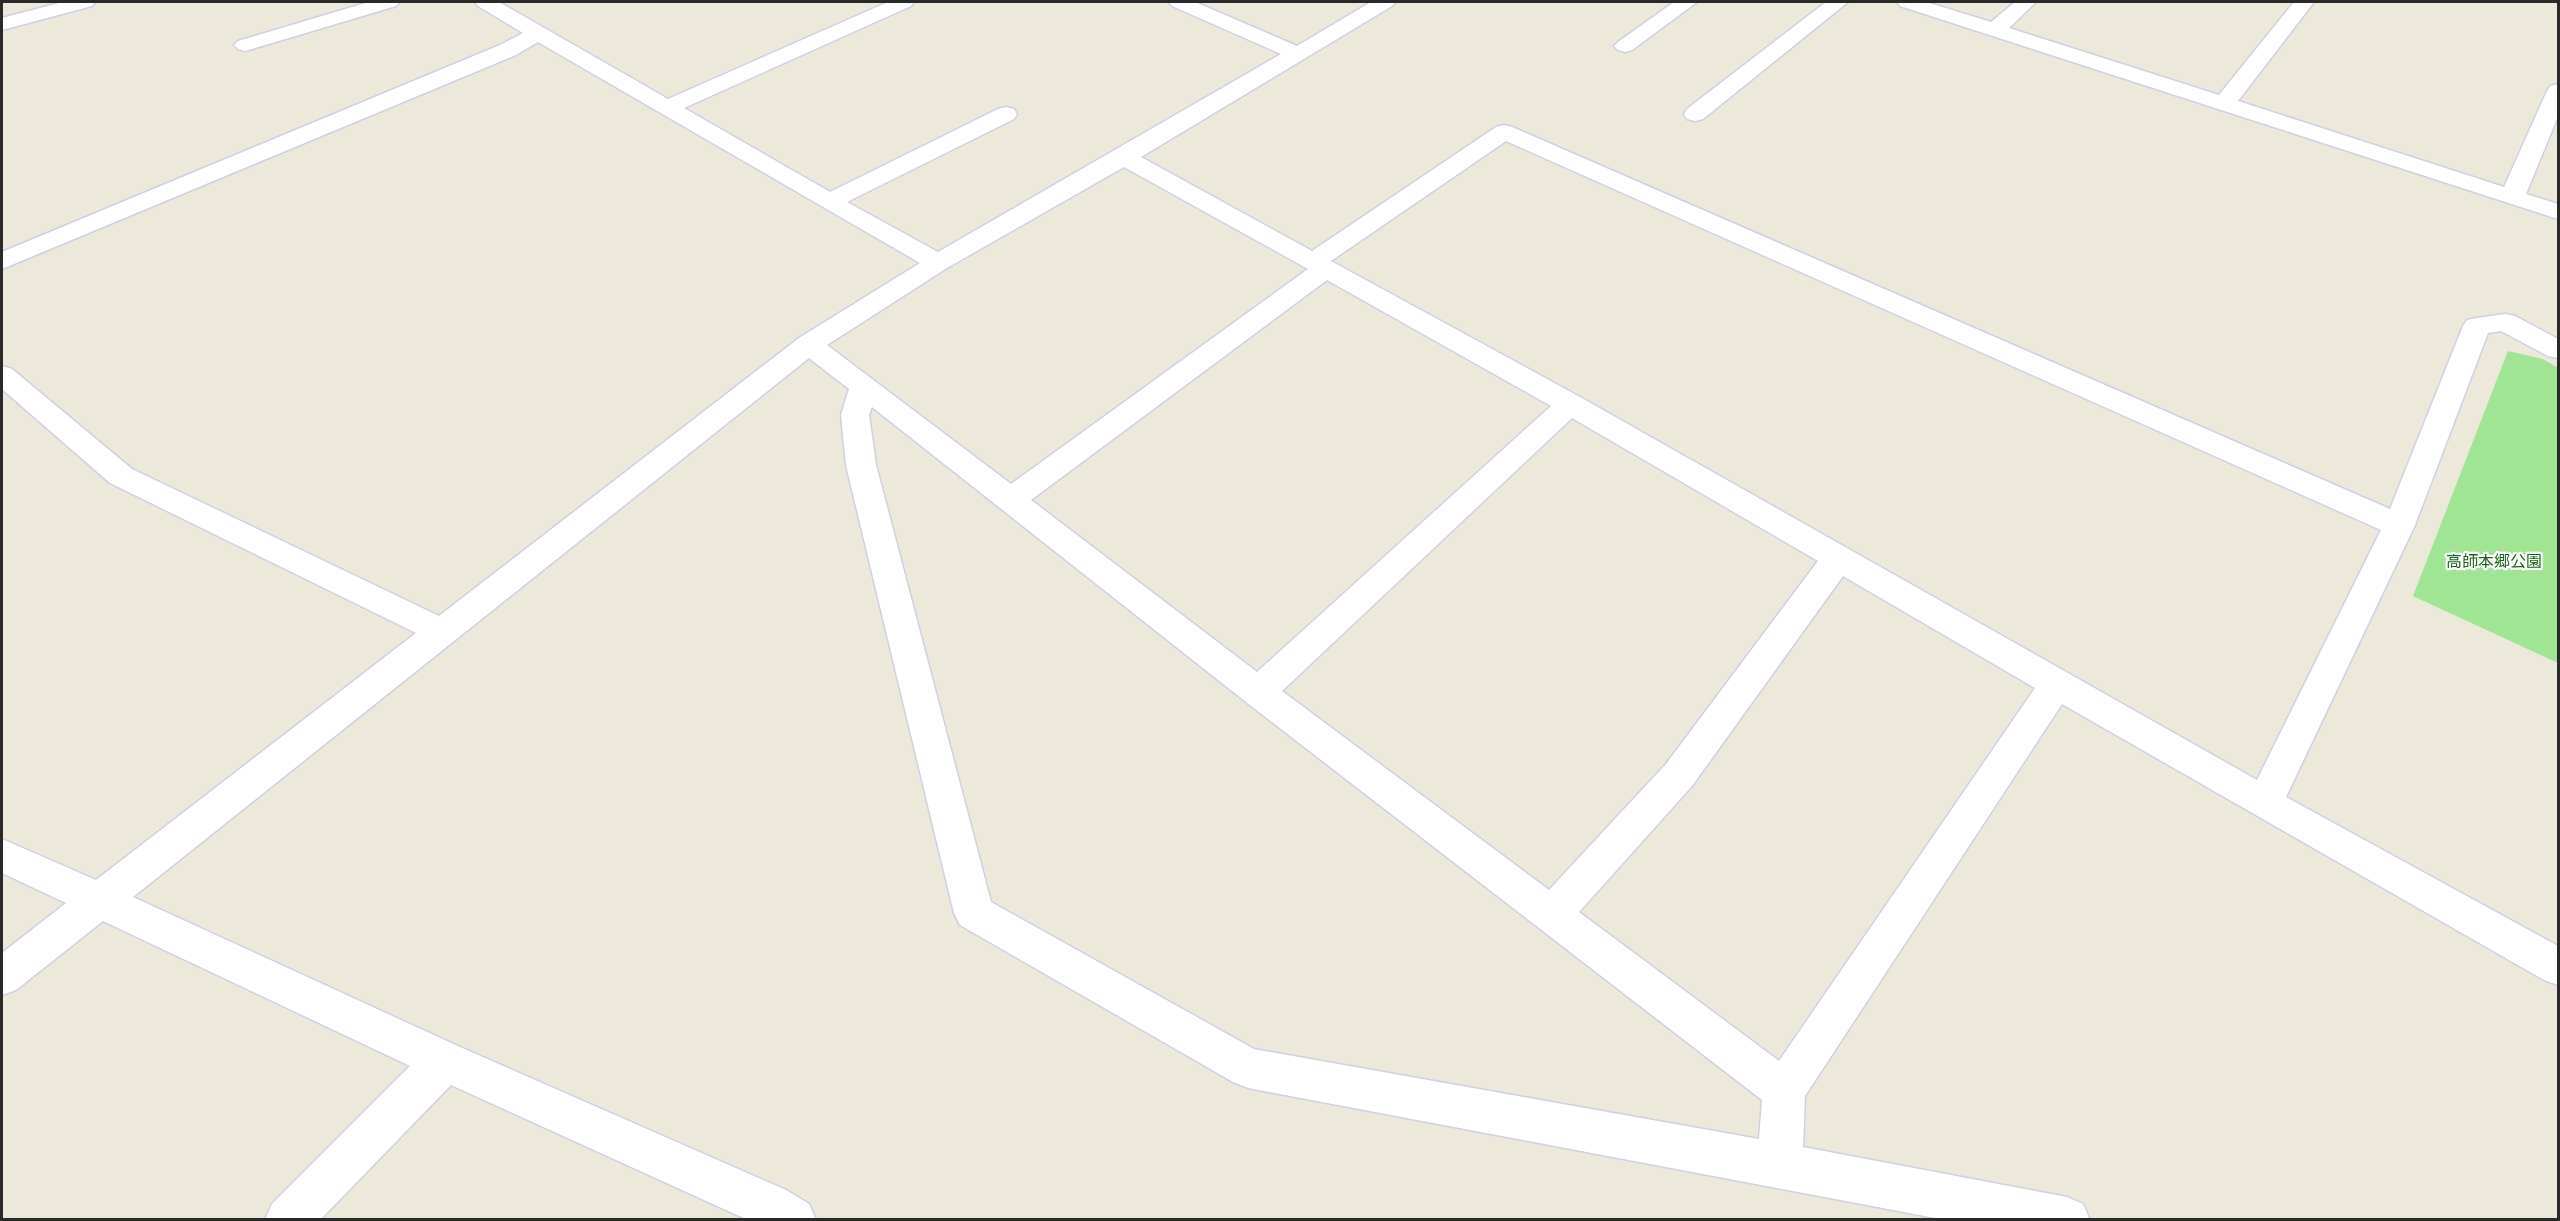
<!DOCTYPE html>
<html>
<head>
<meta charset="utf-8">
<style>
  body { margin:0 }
  #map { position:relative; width:2560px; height:1221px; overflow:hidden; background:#ece8da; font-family:"Noto Sans",sans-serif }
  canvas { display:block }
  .frame { position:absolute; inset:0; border:3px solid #292929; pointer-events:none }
</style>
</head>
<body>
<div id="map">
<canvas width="2560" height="1221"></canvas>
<div class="frame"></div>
</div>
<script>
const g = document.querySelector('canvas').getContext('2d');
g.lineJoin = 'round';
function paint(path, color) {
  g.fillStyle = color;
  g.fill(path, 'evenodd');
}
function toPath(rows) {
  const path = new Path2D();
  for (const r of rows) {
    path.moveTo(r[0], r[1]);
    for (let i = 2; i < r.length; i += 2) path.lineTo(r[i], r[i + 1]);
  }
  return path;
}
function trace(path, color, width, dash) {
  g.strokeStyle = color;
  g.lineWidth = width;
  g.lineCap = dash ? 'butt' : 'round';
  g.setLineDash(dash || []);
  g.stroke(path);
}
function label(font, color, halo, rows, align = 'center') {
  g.font = font + ' "Noto Sans","Noto Sans JP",sans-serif';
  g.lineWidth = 4.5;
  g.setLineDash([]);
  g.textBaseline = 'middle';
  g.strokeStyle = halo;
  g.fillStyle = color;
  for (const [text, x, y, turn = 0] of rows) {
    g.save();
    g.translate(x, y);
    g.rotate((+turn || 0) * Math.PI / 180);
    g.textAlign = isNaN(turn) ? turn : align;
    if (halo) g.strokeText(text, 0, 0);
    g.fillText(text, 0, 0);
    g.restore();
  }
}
paint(toPath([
  [2508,351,2543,359,2558,368,2558,663,2413,596]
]), '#9fe594');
const street = toPath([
  [369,2,399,2,396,6,252,49,245,51,238,49,234,45,238,41,369,2],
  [475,2,499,2,668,99,888,2,914,2,911,6,684,108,830,192,998,109,1006,107,1014,109,1017,114,1014,119,847,202,938,252,1281,54,1172,6,1169,2,1195,2,1297,46,1371,2,1395,2,1392,6,1141,157,1312,251,1496,127,1504,125,1512,127,2390,509,2463,326,2467,320,2477,318,2505,314,2515,316,2558,339,2558,358,2548,356,2501,331,2488,333,2415,525,2286,797,2558,946,2558,985,2544,980,2062,704,1805,1096,1803,1147,2067,1197,2083,1204,2090,1220,1946,1220,1248,1088,1233,1082,960,925,954,913,846,465,841,415,849,389,809,358,133,897,460,1047,786,1190,809,1204,816,1220,748,1220,451,1085,320,1220,265,1220,272,1204,410,1066,103,921,16,990,2,995,2,953,66,903,2,873,2,839,96,880,416,633,110,483,2,389,2,366,12,369,132,469,439,616,799,338,920,263,538,42,516,55,2,269,2,252,500,45,523,33,478,6,475,2],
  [1506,141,2381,530,2257,780,1580,397,1331,261,1506,141],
  [1124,167,1308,269,1011,484,827,345,947,268,1124,167],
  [1327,280,1551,406,1257,672,1031,500,1327,280],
  [872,407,1246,702,1762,1100,1759,1139,1254,1049,991,902,876,465,869,415,872,407],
  [1572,418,1818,561,1666,764,1549,890,1282,691,1572,418],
  [1843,576,2035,688,1779,1061,1579,912,1692,786,1843,576],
  [1674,2,1697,2,1632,50,1625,52,1618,50,1614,46,1618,42,1674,2],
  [1826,2,1848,2,1703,119,1695,121,1687,119,1684,114,1687,109,1826,2],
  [1897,2,1926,2,1991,22,2015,2,2036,2,2009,28,2219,95,2294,2,2314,2,2238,101,2504,187,2547,91,2550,86,2558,84,2558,116,2526,194,2558,204,2558,219,1900,6,1897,2]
]);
const secondary = toPath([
  [63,2,95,2,92,6,2,30,2,18,63,2]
]);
trace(street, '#d0cfe3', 3);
trace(secondary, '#d0cfe3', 3);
paint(street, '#fff');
paint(secondary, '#fff');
label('16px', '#176817', '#fff', [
  ["高師本郷公園",2494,562]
]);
</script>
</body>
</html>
